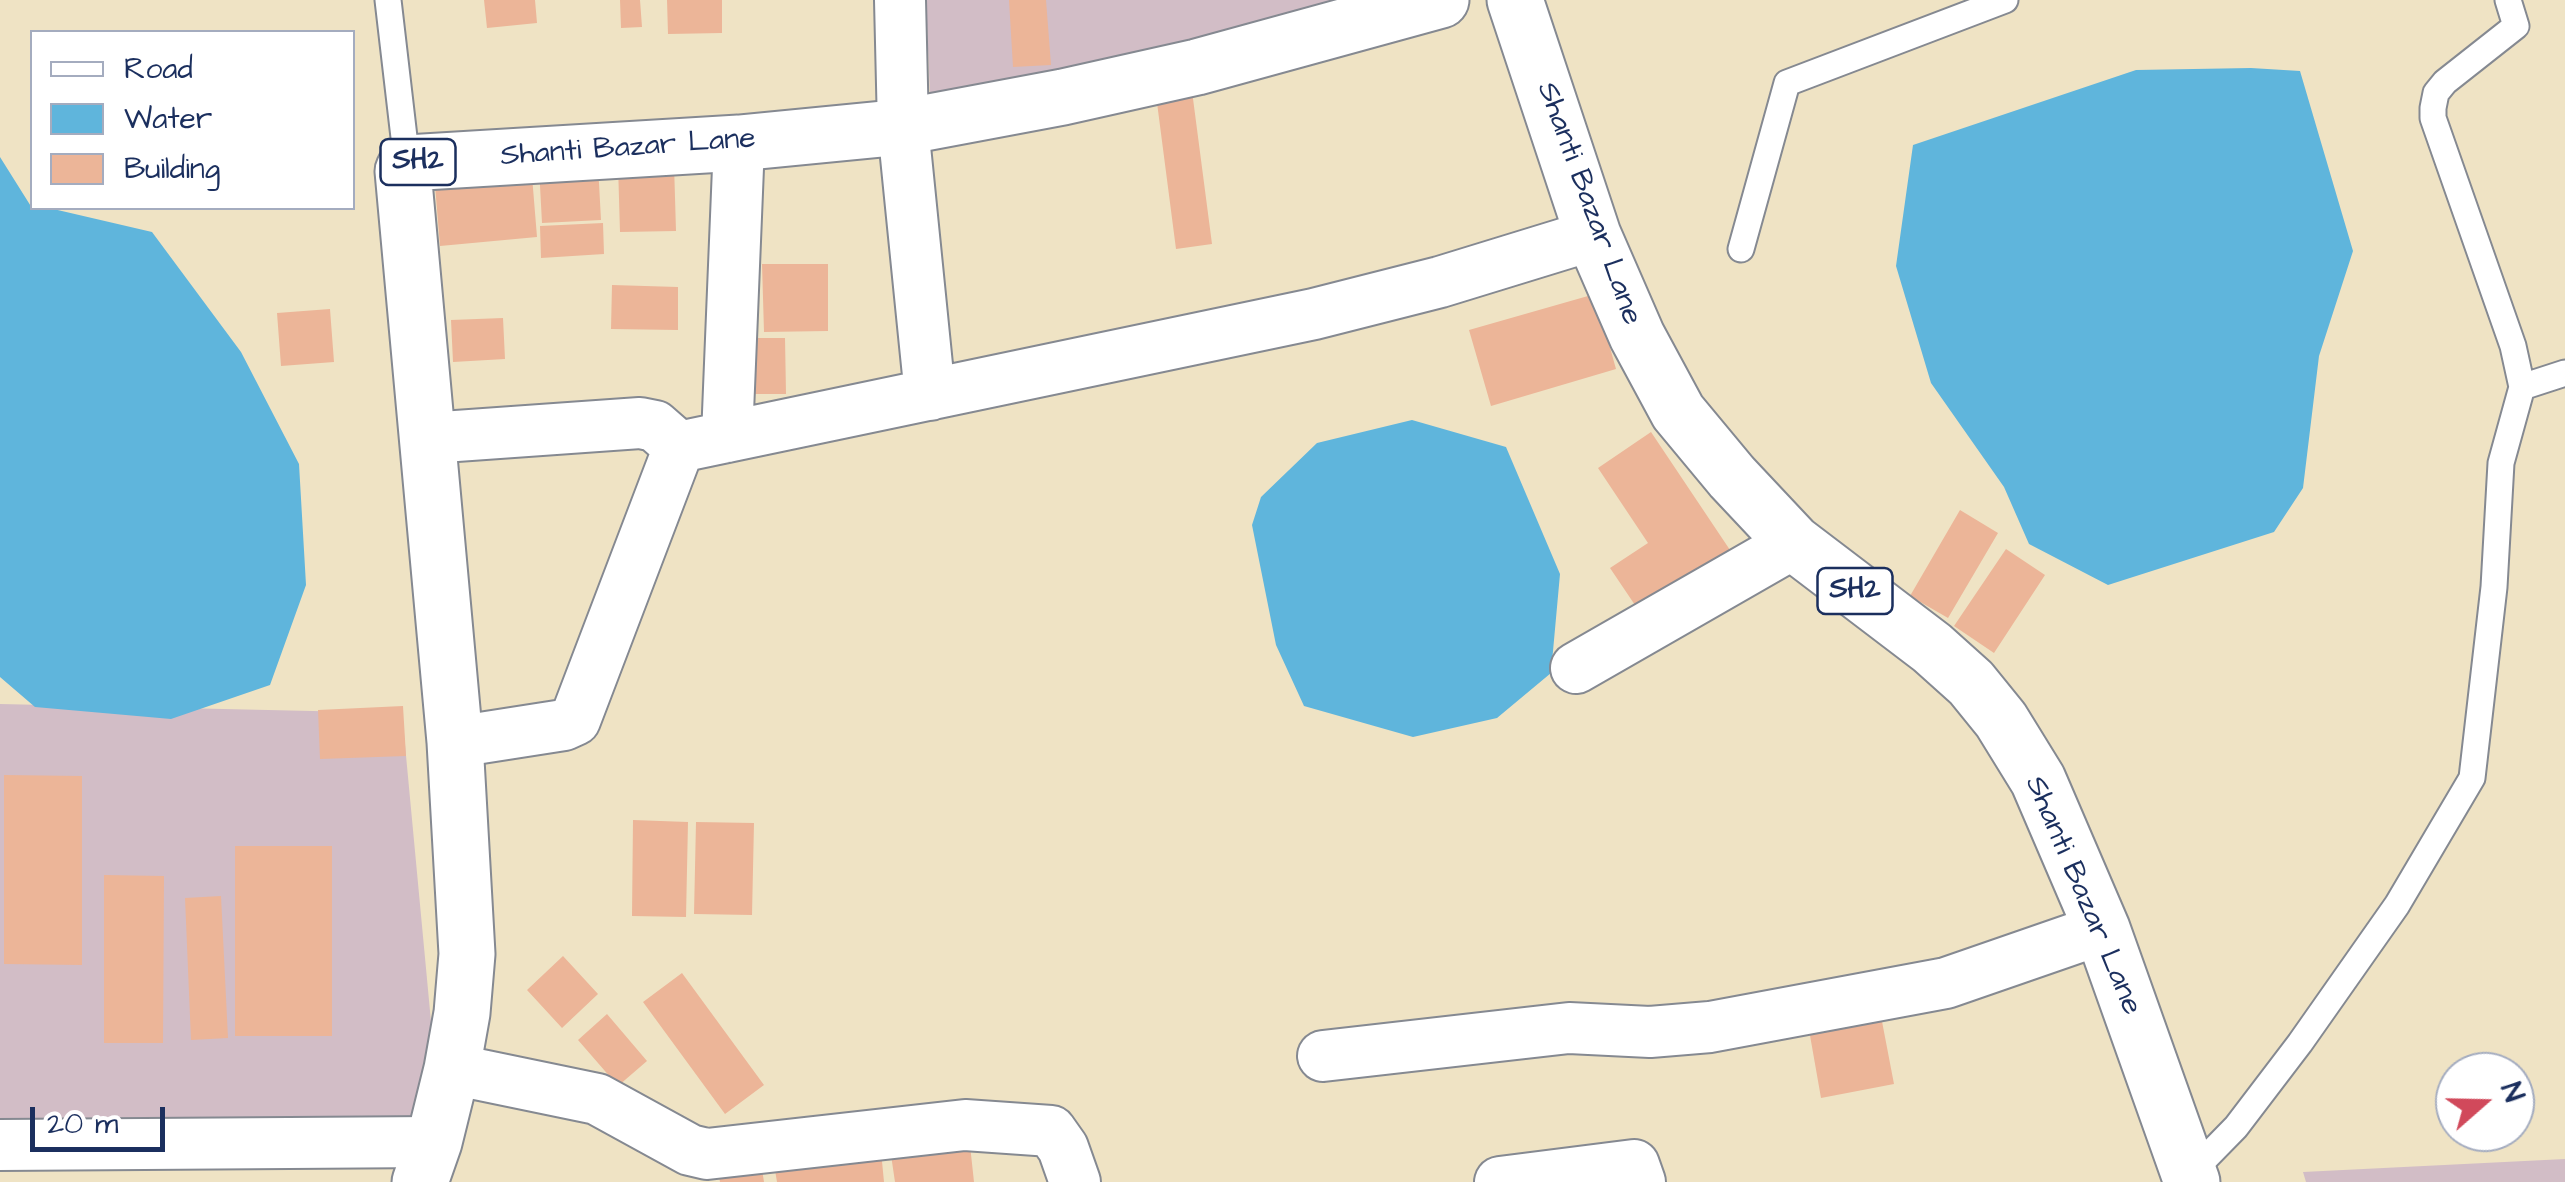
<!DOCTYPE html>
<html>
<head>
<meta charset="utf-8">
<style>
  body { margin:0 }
  #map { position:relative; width:2565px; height:1182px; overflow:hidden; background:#efe3c4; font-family:"Architects Daughter",sans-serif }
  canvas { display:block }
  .legend { position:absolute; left:30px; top:30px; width:325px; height:180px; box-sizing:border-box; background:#fff; border:2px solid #a4acbf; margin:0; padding:12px 18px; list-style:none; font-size:30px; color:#1b2f5e }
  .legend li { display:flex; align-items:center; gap:20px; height:50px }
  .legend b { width:50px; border:2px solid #a4acbf }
  .north { position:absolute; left:2435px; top:1052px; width:100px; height:100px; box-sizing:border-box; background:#fff; border:2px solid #a4acbf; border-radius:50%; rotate:70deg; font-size:28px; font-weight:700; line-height:40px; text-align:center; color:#1b2f5e }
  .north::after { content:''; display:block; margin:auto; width:35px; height:45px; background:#d1495b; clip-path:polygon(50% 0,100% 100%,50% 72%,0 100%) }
  .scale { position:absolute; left:30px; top:1107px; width:135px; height:45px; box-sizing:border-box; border:5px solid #1b2f5e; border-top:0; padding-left:12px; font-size:30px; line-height:35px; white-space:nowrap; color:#1b2f5e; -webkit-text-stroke:8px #fff; paint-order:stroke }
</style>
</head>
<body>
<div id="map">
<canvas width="2565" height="1182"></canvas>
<ul class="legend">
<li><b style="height:12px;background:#fff"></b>Road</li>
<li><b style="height:28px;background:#5fb5dc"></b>Water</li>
<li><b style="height:28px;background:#ecb598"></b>Building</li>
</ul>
<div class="north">N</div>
<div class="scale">20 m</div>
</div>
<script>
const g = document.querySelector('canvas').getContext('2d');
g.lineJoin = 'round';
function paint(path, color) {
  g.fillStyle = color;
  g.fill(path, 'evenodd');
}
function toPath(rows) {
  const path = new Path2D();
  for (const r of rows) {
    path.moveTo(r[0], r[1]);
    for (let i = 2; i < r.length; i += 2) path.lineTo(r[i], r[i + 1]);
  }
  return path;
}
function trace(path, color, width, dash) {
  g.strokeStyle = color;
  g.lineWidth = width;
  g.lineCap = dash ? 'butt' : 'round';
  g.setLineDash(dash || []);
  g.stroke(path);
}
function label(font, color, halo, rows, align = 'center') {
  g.font = font + ' "Architects Daughter",sans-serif';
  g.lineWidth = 8;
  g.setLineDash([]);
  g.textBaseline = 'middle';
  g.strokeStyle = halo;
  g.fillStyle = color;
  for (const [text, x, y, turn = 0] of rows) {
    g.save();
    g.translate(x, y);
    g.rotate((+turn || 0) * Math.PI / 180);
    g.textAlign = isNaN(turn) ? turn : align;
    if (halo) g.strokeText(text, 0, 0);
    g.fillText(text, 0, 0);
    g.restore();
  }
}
paint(toPath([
  [926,0,1361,0,931,121],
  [0,704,402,713,441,1128,0,1126],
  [2565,1159,2565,1182,2306,1182,2303,1172]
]), '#d2bdc6');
paint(toPath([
  [2251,68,2300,71,2353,251,2319,356,2303,488,2274,532,2108,585,2029,544,2004,487,1931,383,1896,266,1913,145,2136,70],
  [0,157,32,208,49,208,152,232,241,352,299,464,306,585,270,685,171,719,35,707,0,677],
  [1412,420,1506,447,1560,574,1551,673,1497,718,1413,737,1304,706,1276,645,1252,525,1261,497,1317,443]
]), '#5fb5dc');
paint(toPath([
  [484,0,535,0,537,23,487,28],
  [620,0,640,0,642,27,621,28],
  [667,0,722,0,722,33,668,34],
  [1009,0,1046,0,1051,65,1013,67],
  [1192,91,1212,244,1176,249,1156,95],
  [674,164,676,231,620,232,618,165],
  [598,165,601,220,542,223,539,167],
  [532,176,537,237,440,246,435,185],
  [603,223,604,254,541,258,540,226],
  [762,264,828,264,828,331,764,332],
  [612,285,678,287,678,330,611,329],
  [1595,294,1616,369,1491,406,1469,330],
  [330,309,334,362,281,366,277,313],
  [503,318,505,359,453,362,451,320],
  [738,338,785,338,786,394,739,394],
  [1651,432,1730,550,1639,611,1610,568,1648,543,1598,468],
  [1960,510,1998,533,1948,618,1910,596],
  [2006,549,2045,575,1994,653,1954,626],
  [403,706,406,756,320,759,318,710],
  [4,775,82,776,82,965,4,964],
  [633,820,688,822,686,917,632,916],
  [696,822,754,823,752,915,694,914],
  [235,846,332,846,332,1036,235,1036],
  [104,875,164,876,163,1043,104,1043],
  [221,896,228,1038,191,1040,185,898],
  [563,956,598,994,562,1028,527,990],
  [682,973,764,1085,725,1114,643,1002],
  [1880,1011,1894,1084,1821,1098,1808,1024],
  [607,1014,647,1061,618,1086,578,1040],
  [970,1145,974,1182,895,1182,891,1155],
  [881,1151,884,1182,777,1182,774,1164],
  [761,1163,764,1182,720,1182,718,1171]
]), '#ecb598');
const service = toPath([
  [388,0,407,163],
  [1741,249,1787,83,2005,0],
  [2522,387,2565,373],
  [2190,1174,2236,1127,2300,1043,2397,905,2472,778,2494,587,2501,463,2522,387,2513,346,2433,118,2433,108,2436,93,2445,82,2516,26,2508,0]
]);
const minor = toPath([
  [900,0,903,127,930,395],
  [727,437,739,143],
  [428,438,640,423,655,426,679,447],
  [1576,668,1794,543],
  [455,742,564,725,575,720,679,447,1314,314,1440,282,1593,235],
  [1323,1056,1569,1028,1650,1032,1710,1027,1946,983,2102,929],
  [452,1069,597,1099,690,1150,707,1154,965,1125,1051,1131,1063,1148,1075,1182],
  [0,1145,434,1142],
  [1500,1182,1634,1165,1640,1182]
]);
const primary = toPath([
  [1515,0,1593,235,1637,336,1678,412,1732,477,1794,543,1932,648,1971,683,2001,720,2038,780,2102,929,2192,1182],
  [420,1182,434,1142,452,1069,462,1013,467,954,455,742,403,171,407,163,739,143,903,127,1063,97,1197,67,1441,0]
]);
trace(service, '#858991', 29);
trace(minor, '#858991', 54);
trace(primary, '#858991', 59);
trace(service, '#fff', 25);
trace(minor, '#fff', 50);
trace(primary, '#fff', 55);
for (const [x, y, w] of [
  [418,162,75],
  [1855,591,75]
]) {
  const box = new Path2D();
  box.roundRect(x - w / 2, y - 23, w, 46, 8);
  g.fillStyle = '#fff';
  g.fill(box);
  trace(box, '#1b2f5e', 2.5);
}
label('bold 28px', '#1b2f5e', null, [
  ["SH2",418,162],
  ["SH2",1855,591]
]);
label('30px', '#1b2f5e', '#fff', [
  ["Shanti Bazar Lane",628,149,-4],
  ["Shanti Bazar Lane",1588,204,70],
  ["Shanti Bazar Lane",2082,896,67]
]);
</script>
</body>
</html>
